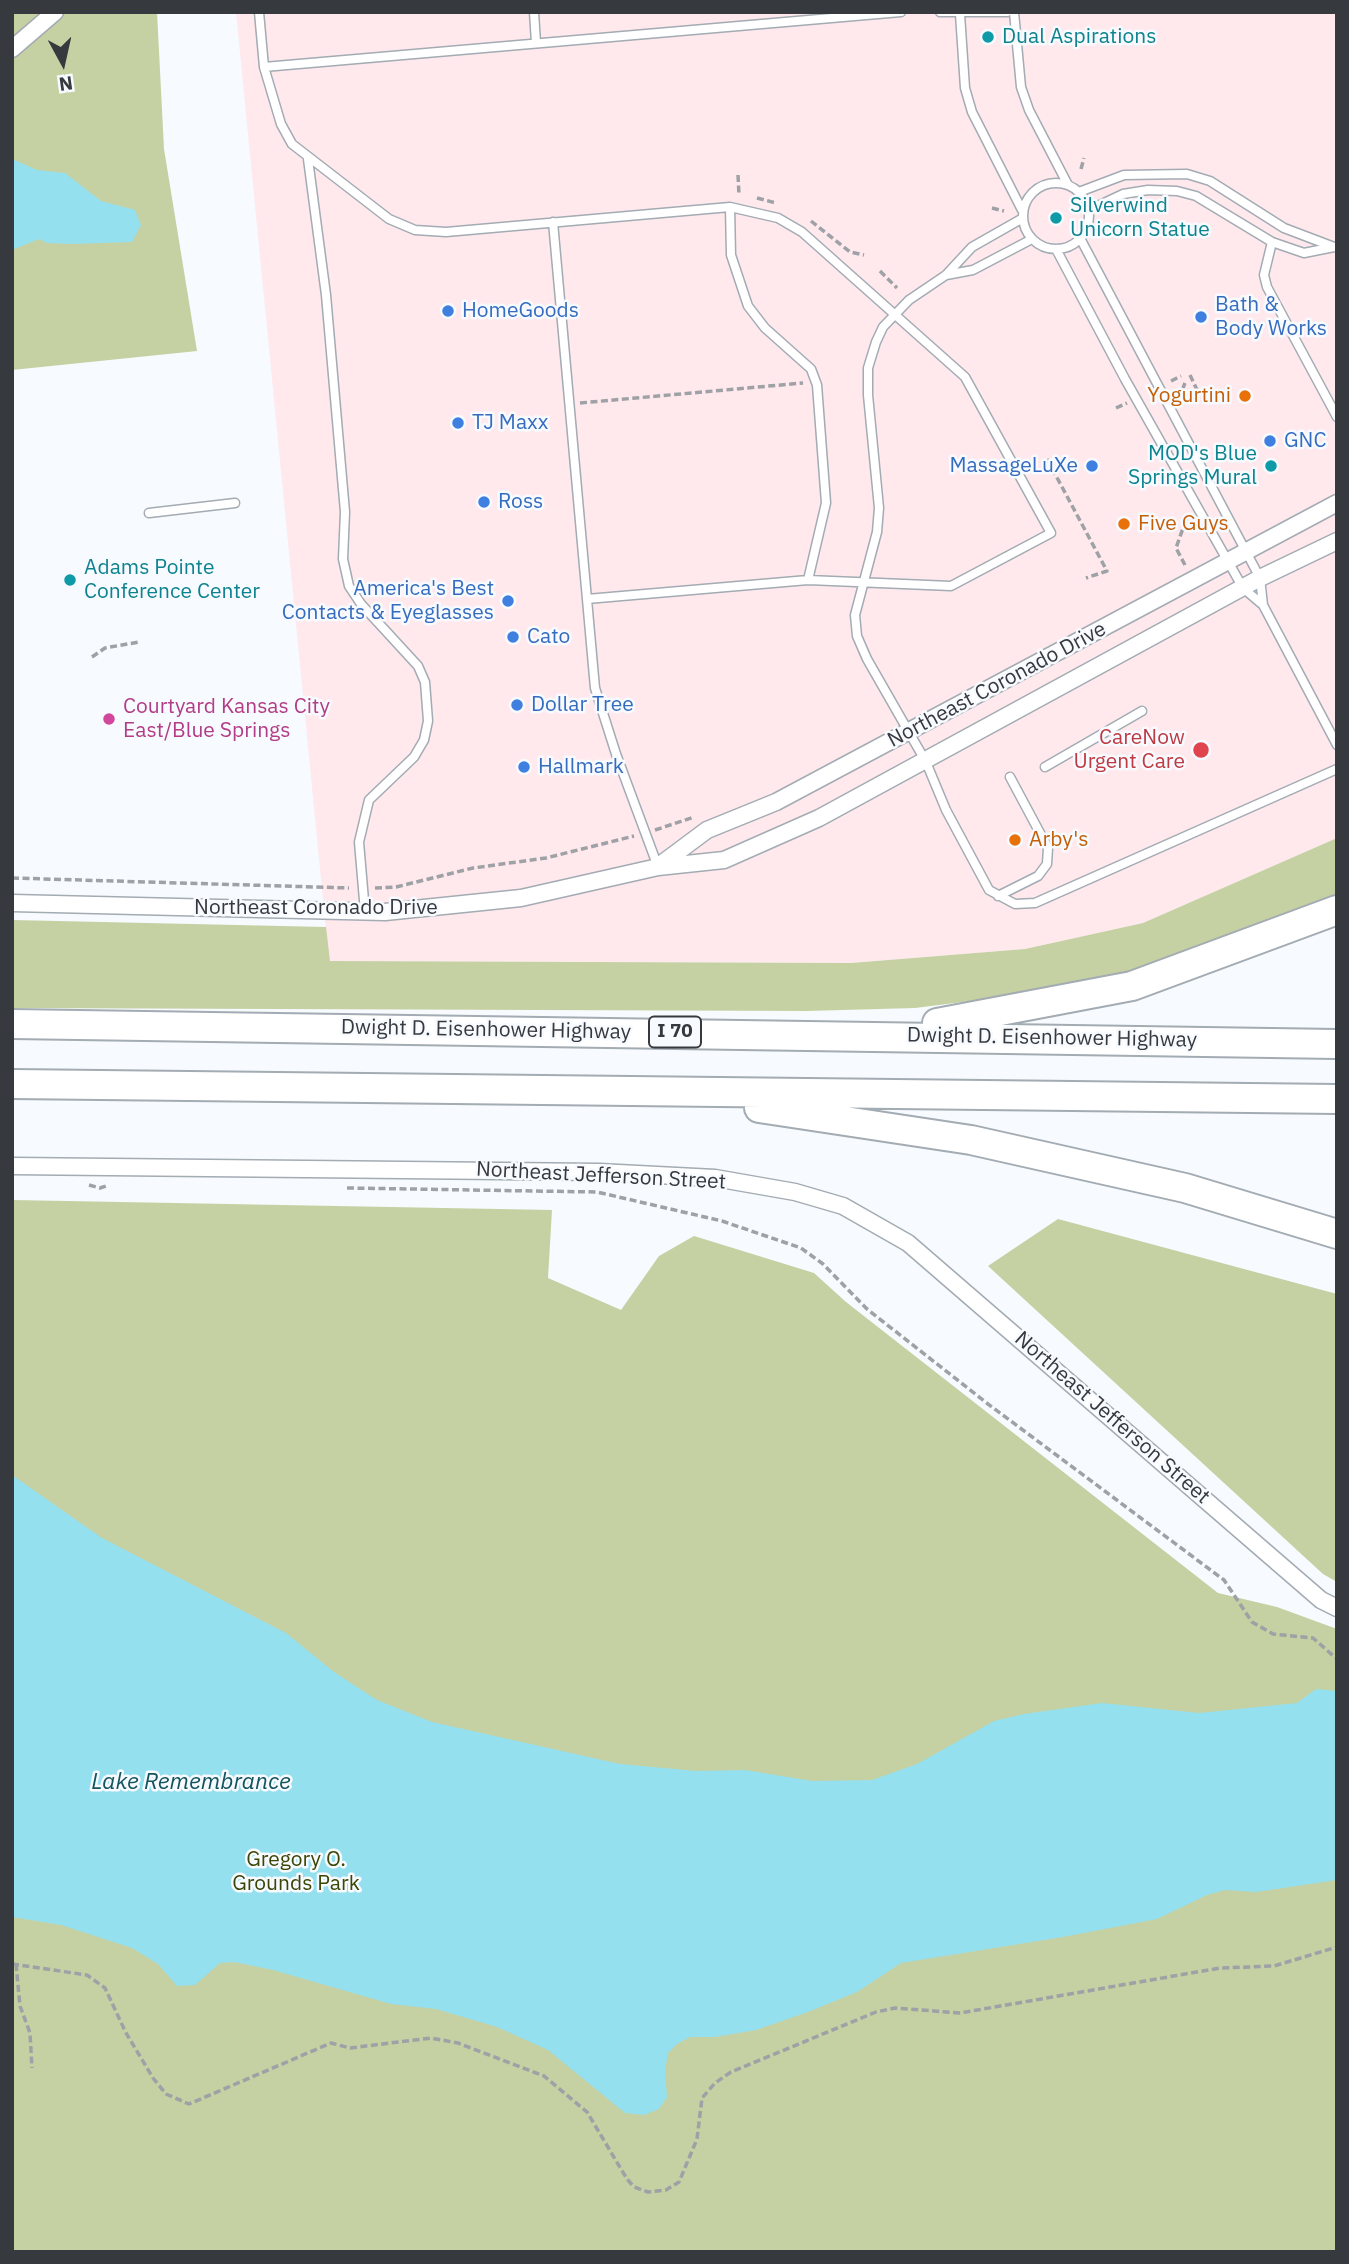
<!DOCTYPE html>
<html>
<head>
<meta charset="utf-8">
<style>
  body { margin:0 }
  #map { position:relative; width:1349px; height:2264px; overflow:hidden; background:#f7fafe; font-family:"IBM Plex Sans",sans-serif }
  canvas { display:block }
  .frame { position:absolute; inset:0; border:14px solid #36393d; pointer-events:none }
  .north { position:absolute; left:28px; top:28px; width:70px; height:70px; -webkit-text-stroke:5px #f7fafe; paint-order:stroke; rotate:172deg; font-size:19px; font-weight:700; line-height:28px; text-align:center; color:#36393d }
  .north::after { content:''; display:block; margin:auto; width:24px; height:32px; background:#36393d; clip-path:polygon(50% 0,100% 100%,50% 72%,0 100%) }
</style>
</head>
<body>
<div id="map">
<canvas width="1349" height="2264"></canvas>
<div class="frame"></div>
<div class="north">N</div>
</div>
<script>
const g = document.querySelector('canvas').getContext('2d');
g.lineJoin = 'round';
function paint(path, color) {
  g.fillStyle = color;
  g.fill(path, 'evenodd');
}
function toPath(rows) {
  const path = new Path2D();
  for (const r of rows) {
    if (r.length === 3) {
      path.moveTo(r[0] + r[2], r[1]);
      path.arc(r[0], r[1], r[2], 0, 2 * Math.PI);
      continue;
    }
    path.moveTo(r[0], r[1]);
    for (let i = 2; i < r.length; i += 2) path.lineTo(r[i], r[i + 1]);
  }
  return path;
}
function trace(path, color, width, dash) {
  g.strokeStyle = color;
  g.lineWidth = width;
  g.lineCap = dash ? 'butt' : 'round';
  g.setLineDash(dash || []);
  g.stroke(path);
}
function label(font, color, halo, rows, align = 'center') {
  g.font = font + ' "IBM Plex Sans",sans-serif';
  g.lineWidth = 5;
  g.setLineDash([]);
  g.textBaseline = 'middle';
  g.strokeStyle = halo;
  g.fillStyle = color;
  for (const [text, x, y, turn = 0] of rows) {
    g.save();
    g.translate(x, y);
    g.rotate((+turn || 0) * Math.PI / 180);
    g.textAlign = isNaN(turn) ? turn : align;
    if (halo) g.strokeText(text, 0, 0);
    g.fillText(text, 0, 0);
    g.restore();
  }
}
paint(toPath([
  [236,12,1337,12,1337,838,1143,923,1025,949,851,963,329,961]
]), '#ffe9ed');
paint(toPath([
  [12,12,157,12,164,149,197,351,12,370],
  [1337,838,1337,897,1214,946,1115,976,1034,993,915,1008,806,1011,12,1008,12,920,326,927,330,961,851,963,1025,949,1143,923],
  [12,1200,552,1210,548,1278,621,1310,659,1256,694,1236,814,1273,846,1302,1218,1593,1277,1607,1337,1629,1337,2252,12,2252],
  [1058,1219,1337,1294,1337,1582,1323,1574,988,1266]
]), '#c5d0a3');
paint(toPath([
  [12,159,37,170,65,173,101,201,135,210,141,225,132,242,73,244,47,243,39,239,12,250],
  [12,1475,102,1538,286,1633,334,1672,377,1700,432,1722,620,1764,696,1771,745,1770,812,1781,872,1780,917,1764,994,1721,1024,1714,1102,1703,1199,1713,1297,1703,1316,1689,1337,1691,1337,1880,1256,1892,1225,1890,1207,1895,1157,1919,1063,1937,901,1963,857,1992,808,2012,756,2030,715,2037,690,2037,677,2044,668,2053,665,2071,667,2097,659,2109,644,2115,625,2113,548,2050,497,2027,436,2009,391,2004,273,1970,234,1962,220,1963,195,1985,177,1986,158,1964,132,1948,61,1925,12,1917]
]), '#95e0ee');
const lane = toPath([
  [259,12,264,67,281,124,292,144,389,219,415,230,446,232,730,207,778,218,802,232,965,377,1051,533,951,586,808,580,587,599],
  [534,12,536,43],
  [940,12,1007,12],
  [1014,12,1021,87,1029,110,1068,185],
  [960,14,965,88,972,112,1022,210],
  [264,67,901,12],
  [308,159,326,295,345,512,343,559,349,586,361,604,418,666,425,682,428,721,424,740,414,757,369,800,359,842,365,912],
  [1056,216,33],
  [1079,192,1124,175,1187,174,1210,181,1284,228,1334,247],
  [730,207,731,255,748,306,765,328,811,369,817,385,826,503,808,580],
  [1089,210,1123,194,1148,190,1177,191,1196,196,1272,242,1304,253,1334,247],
  [1023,218,972,247,946,275,909,300,883,327,876,342,868,368,868,395,879,508,877,532,855,615,857,636,867,659,926,762,946,810,989,890,1015,904,1035,903,1337,769],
  [553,222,595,688,616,754,658,867],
  [1080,238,1260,578,1263,605,1337,745],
  [1272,242,1264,275,1267,287,1337,417],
  [1056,249,1125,379,1243,588,1263,605],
  [946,275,973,270,1032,239],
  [149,513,235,503],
  [1045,767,1142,711],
  [998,896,1038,876,1047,864,1048,848,1010,777]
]);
const street = toPath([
  [12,49,55,12],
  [660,865,707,830,776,802,1337,503],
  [12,903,385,912,521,898,658,867,724,860,819,818,1260,578,1337,541],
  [12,1166,599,1172,715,1178,795,1192,843,1206,908,1243,1321,1600,1337,1608]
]);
const highway = toPath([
  [937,1023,1132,986,1337,910],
  [12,1024,1337,1044],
  [12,1084,1337,1099],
  [759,1108,971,1140,1185,1188,1337,1234]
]);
trace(lane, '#a3abb3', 11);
trace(street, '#a3abb3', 19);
trace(highway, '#a3abb3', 32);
trace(toPath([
  [1081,169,1084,158],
  [738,175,739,195],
  [757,198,776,203],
  [992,208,1004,211],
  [811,221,850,252,864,255],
  [880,271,897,288],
  [1190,375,1198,392,1192,396],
  [1171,381,1181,376],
  [1179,398,1185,383],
  [580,403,803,383],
  [1116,408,1127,403],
  [1047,459,1107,571,1086,578],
  [1185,565,1176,548,1188,514],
  [92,657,105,648,139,642],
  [655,830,694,817],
  [12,878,349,888],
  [375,888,396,887,473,868,546,858,634,836],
  [89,1185,100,1188,109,1185],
  [347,1188,597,1192,722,1221,801,1248,823,1264,867,1309,988,1404,1224,1580,1252,1622,1273,1634,1313,1638,1337,1659],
  [12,1964,87,1975,105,1988,126,2033,153,2078,166,2094,189,2104,331,2043,350,2048,431,2038,458,2043,544,2076,587,2112,627,2179,634,2187,648,2192,666,2190,679,2182,697,2139,702,2098,715,2083,731,2072,876,2012,895,2008,960,2013,1220,1968,1274,1966,1337,1947],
  [16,1964,20,2006,30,2033,32,2068]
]), '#9ea1a5', 3.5, [7, 3.5]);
trace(lane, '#fff', 8);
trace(street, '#fff', 16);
trace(highway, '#fff', 28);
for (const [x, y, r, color] of [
  [988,37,7,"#0f9aa8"],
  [1056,218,7,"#0f9aa8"],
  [448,311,7,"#3f7fe0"],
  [1201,317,7,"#3f7fe0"],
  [1245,396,7,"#e8710a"],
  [458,423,7,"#3f7fe0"],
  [1270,441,7,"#3f7fe0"],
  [1092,466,7,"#3f7fe0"],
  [1271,466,7,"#0f9aa8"],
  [484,502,7,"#3f7fe0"],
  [1124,524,7,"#e8710a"],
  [70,580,7,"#0f9aa8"],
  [508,601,7,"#3f7fe0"],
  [513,637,7,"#3f7fe0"],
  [517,705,7,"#3f7fe0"],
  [109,719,7,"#d1479c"],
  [1201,750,9,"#e0444e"],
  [524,767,7,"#3f7fe0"],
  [1015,840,7,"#e8710a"]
]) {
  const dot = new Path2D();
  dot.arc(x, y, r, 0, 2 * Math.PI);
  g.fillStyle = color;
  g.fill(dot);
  trace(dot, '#f7fafe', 2.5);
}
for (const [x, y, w] of [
  [675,1032,52]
]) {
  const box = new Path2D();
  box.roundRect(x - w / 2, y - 15.5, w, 31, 5);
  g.fillStyle = '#f7fafe';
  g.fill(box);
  trace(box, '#36393d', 2);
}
label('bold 19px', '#36393d', null, [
  ["I 70",675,1032]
]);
label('21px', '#0d838f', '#f7fafe', [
  ["Dual Aspirations",1002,37],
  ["Silverwind",1070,206],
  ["Unicorn Statue",1070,230],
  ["MOD's Blue",1257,454,"right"],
  ["Springs Mural",1257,478,"right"],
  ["Adams Pointe",84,568],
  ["Conference Center",84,592]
], 'left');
label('21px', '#366cbe', '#f7fafe', [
  ["Bath &",1215,305],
  ["Body Works",1215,329],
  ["HomeGoods",462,311],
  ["TJ Maxx",472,423],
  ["GNC",1284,441],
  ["MassageLuXe",1078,466,"right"],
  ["Ross",498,502],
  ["America's Best",494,589,"right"],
  ["Contacts & Eyeglasses",494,613,"right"],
  ["Cato",527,637],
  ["Dollar Tree",531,705],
  ["Hallmark",538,767]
], 'left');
label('21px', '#c56008', '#f7fafe', [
  ["Yogurtini",1231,396,"right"],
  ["Five Guys",1138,524],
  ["Arby's",1029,840]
], 'left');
label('21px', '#36393d', '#f7fafe', [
  ["Northeast Coronado Drive",997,685,-28],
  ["Northeast Coronado Drive",316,908],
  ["Dwight D. Eisenhower Highway",486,1030,1],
  ["Dwight D. Eisenhower Highway",1052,1038,1],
  ["Northeast Jefferson Street",601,1176,3],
  ["Northeast Jefferson Street",1112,1418,41]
]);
label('21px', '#b23c85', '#f7fafe', [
  ["Courtyard Kansas City",123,707],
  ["East/Blue Springs",123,731]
], 'left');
label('21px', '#be3a42', '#f7fafe', [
  ["CareNow",1185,738],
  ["Urgent Care",1185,762]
], 'right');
label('21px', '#3b4604', '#f7fafe', [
  ["Gregory O.",296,1860],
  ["Grounds Park",296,1884]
]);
label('italic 23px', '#13545e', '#f7fafe', [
  ["Lake Remembrance",191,1782]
]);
</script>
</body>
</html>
